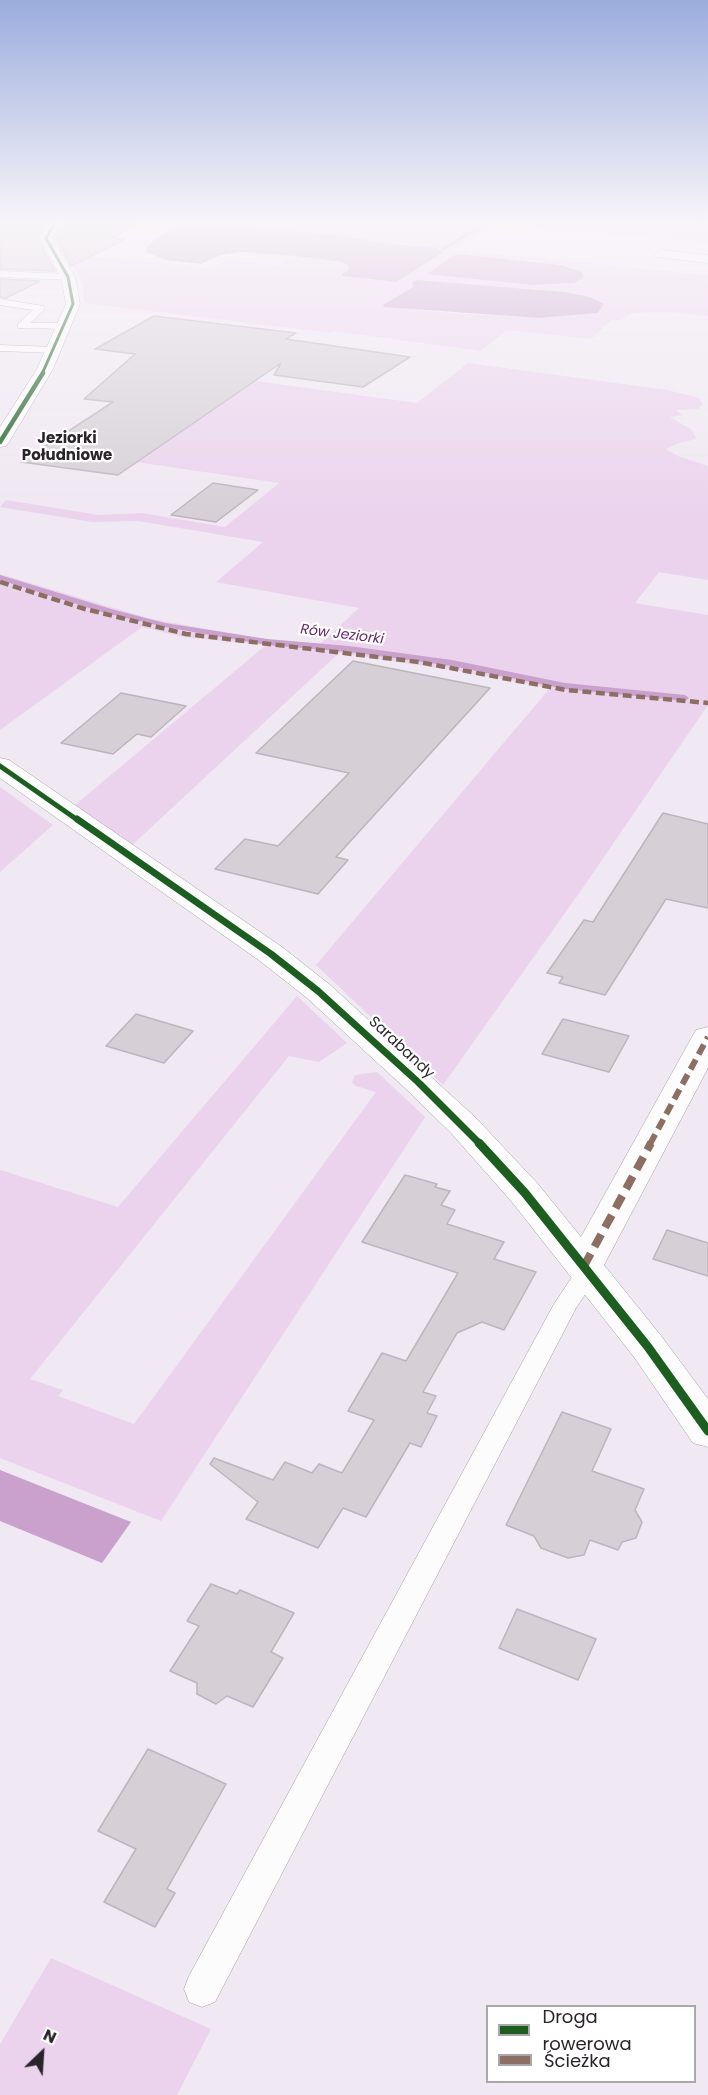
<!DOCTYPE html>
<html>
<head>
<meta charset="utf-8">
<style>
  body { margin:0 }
  #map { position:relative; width:708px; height:2095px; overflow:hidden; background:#f0e8f2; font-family:Poppins,sans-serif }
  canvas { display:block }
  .legend { position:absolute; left:486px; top:2005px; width:210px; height:78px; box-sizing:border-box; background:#fff; border:2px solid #aaa8aa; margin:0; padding:8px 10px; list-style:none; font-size:18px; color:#2a252a }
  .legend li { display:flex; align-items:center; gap:12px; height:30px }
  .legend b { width:30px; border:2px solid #aaa8aa }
  .north { position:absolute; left:12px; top:2023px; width:60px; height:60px; -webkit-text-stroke:4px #fff; paint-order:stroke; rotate:25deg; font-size:16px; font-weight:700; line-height:24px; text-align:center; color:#2a252a }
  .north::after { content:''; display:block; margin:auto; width:21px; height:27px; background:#2a252a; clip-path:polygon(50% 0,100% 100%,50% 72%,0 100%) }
</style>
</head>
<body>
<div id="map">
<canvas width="708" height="2095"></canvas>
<ul class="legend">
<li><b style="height:8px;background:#1b5e20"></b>Droga rowerowa</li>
<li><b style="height:8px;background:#8d6e63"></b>Ścieżka</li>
</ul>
<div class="north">N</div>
</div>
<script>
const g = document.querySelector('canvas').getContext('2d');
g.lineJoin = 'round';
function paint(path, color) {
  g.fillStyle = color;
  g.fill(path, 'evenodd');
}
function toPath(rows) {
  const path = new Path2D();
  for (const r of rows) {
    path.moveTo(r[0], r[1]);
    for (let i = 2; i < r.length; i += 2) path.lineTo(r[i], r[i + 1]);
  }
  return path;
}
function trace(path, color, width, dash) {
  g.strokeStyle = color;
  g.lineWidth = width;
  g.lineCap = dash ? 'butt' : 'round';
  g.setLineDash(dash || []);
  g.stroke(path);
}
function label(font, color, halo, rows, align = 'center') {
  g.font = font + ' Poppins,sans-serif';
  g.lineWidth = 4.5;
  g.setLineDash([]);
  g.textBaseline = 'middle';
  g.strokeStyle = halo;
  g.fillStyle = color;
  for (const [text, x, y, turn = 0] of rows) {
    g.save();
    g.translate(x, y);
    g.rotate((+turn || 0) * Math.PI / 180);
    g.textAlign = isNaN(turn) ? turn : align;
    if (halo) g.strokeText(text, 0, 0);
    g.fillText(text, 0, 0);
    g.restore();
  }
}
paint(toPath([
  [196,222,283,228,291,222,499,222,454,250,708,275,708,316,670,312,632,313,621,320,611,320,591,339,507,330,481,351,333,331,330,333,84,303,83,283,67,254,208,268,228,260,277,266,293,257,230,254,275,254,342,262,349,266,343,276,396,282,442,249,406,244,384,243,319,232,189,224],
  [458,254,561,265,575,269,583,278,574,283,531,285,428,274,453,256],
  [414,287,532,289,590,297,604,304,598,313,539,318,452,313,384,306],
  [538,222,659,222,708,227,708,243,531,227],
  [468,363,668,390,699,398,703,404,698,409,676,410,682,415,670,417,692,430,696,439,679,443,666,449,678,456,708,466,708,580,659,572,635,603,708,615,708,705,582,889,443,1085,316,965,550,688,458,671,339,653,130,847,75,805,266,645,184,637,142,627,0,730,0,574,151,619,270,640,319,645,359,608,216,582,263,542,138,521,92,522,0,507,6,500,99,515,142,513,225,527,279,483,136,462,256,381,417,403],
  [0,787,53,825,0,872],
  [297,996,347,1043,319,1062,289,1056,30,1379,63,1390,58,1396,134,1424,376,1092,356,1086,352,1082,355,1075,377,1072,425,1117,161,1521,0,1458,0,1170,118,1207],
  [51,1958,211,2029,177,2095,0,2095,0,2044]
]), '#ebd3ed');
paint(toPath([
  [203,224,334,234,384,243,437,248,444,252,396,282,343,276,342,274,348,270,349,266,342,262,295,256,241,252,221,255,201,264,166,260,146,252,148,245,171,228],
  [458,254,561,265,582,272,583,278,574,283,531,285,427,274,453,256],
  [416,280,564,292,590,297,604,304,598,313,539,318,384,307,383,305,413,287,412,282],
  [0,1470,131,1522,102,1563,0,1521]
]), '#c9a1cc');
paint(toPath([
  [485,222,491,222,444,250,440,249,485,222],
  [0,575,111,609,165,623,267,639,349,646,452,660,565,683,685,695,689,698,685,701,565,689,452,666,349,652,267,645,165,627,105,613,0,580,0,575]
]), '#c9a1cc');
const building = toPath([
  [0,222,47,222,37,239,55,271,0,269,0,222],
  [64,222,138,222,113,238,125,239,71,266,56,238,64,222],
  [0,279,40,281,6,298,0,297,0,279],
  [154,316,296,333,286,339,410,357,363,387,274,375,281,363,118,475,21,462,113,402,84,399,135,354,95,349,154,316],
  [213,483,258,490,216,522,171,515,213,483],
  [353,661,490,688,336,857,348,860,318,894,215,869,245,839,278,846,349,773,256,753,353,661],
  [121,693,186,706,151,737,137,734,113,754,61,743,121,693],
  [663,813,708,824,708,908,666,899,605,995,559,983,563,977,547,973,584,920,593,922,663,813],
  [136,1014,193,1031,164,1063,106,1046,136,1014],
  [563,1019,629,1036,609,1072,542,1054,563,1019],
  [405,1175,437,1184,435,1187,450,1191,441,1205,455,1210,447,1224,504,1242,494,1259,536,1272,504,1330,482,1322,457,1333,423,1392,436,1396,427,1413,437,1416,421,1447,410,1443,366,1517,343,1508,318,1548,246,1519,258,1502,210,1464,214,1458,273,1480,285,1462,312,1473,319,1464,342,1473,374,1420,348,1411,382,1353,406,1361,458,1273,362,1242,405,1175],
  [667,1230,708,1243,708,1276,653,1259,667,1230],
  [562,1412,611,1429,592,1471,644,1489,635,1510,642,1522,636,1538,622,1542,618,1550,590,1540,584,1555,568,1558,541,1548,534,1536,506,1525,562,1412],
  [211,1584,237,1594,240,1590,294,1613,271,1652,283,1658,253,1707,227,1696,216,1704,197,1694,197,1683,170,1671,199,1626,187,1621,211,1584],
  [517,1609,596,1639,578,1680,499,1648,517,1609],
  [148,1749,226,1784,167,1889,175,1893,155,1927,104,1902,136,1849,98,1831,148,1749]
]);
paint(building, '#d6d0d6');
trace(building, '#bcb5bd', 1.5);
const lane = toPath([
  [670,222,708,223,708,227,674,224,670,222],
  [0,271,68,274,73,277,68,280,0,277,0,271],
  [0,299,44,306,44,310,30,323,65,323,70,326,65,329,18,328,18,324,33,310,0,305,0,299],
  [0,345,54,347,59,350,54,353,0,351,0,345],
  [589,1262,598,1265,601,1271,576,1308,215,2002,202,2007,189,2002,184,1989,189,1976,554,1304,580,1265,589,1262]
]);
const street = toPath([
  [50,222,62,222,53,238,75,277,80,304,53,369,9,442,6,446,0,447,0,427,37,369,66,304,61,277,39,238,50,222],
  [661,250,708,255,708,263,656,257,654,254,661,250],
  [0,758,9,760,282,947,329,984,475,1117,538,1184,581,1237,692,1037,696,1030,708,1027,708,1068,604,1265,662,1337,708,1399,708,1447,693,1443,634,1357,512,1202,451,1133,406,1089,307,998,260,961,0,778,0,758]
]);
trace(lane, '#a49ea6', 1);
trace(street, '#a49ea6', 1);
paint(lane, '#fdfcfd');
paint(street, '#fdfcfd');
trace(toPath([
  [0,582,85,609,186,634,419,662,566,690,708,703]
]), '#8d6e63', 4.5, [9, 4.5]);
trace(toPath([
  [650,1144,708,1037]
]), '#8d6e63', 6, [11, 6]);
trace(toPath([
  [584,1266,651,1143]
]), '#8d6e63', 8, [14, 8]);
trace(toPath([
  [42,374,73,304,68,277,46,238,56,222]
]), '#1b5e20', 3);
trace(toPath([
  [0,442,43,373]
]), '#1b5e20', 4.5);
trace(toPath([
  [0,766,79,821]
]), '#1b5e20', 5);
trace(toPath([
  [77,819,271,954,318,991,418,1082,480,1144]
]), '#1b5e20', 7);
trace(toPath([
  [479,1143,525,1193,648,1347,708,1431]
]), '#1b5e20', 9);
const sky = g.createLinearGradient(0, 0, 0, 515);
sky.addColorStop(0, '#9bacdd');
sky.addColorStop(0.43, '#f8f5f9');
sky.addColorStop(1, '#f8f5f900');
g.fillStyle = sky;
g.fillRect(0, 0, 708, 515);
label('italic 14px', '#66276c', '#fff', [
  ["Rów Jeziorki",342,635,7]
]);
label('bold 15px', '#2a252a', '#fff', [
  ["Jeziorki",67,439],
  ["Południowe",67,456]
]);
label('15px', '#2a252a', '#fff', [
  ["Sarabandy",401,1048,43]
]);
</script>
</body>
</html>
